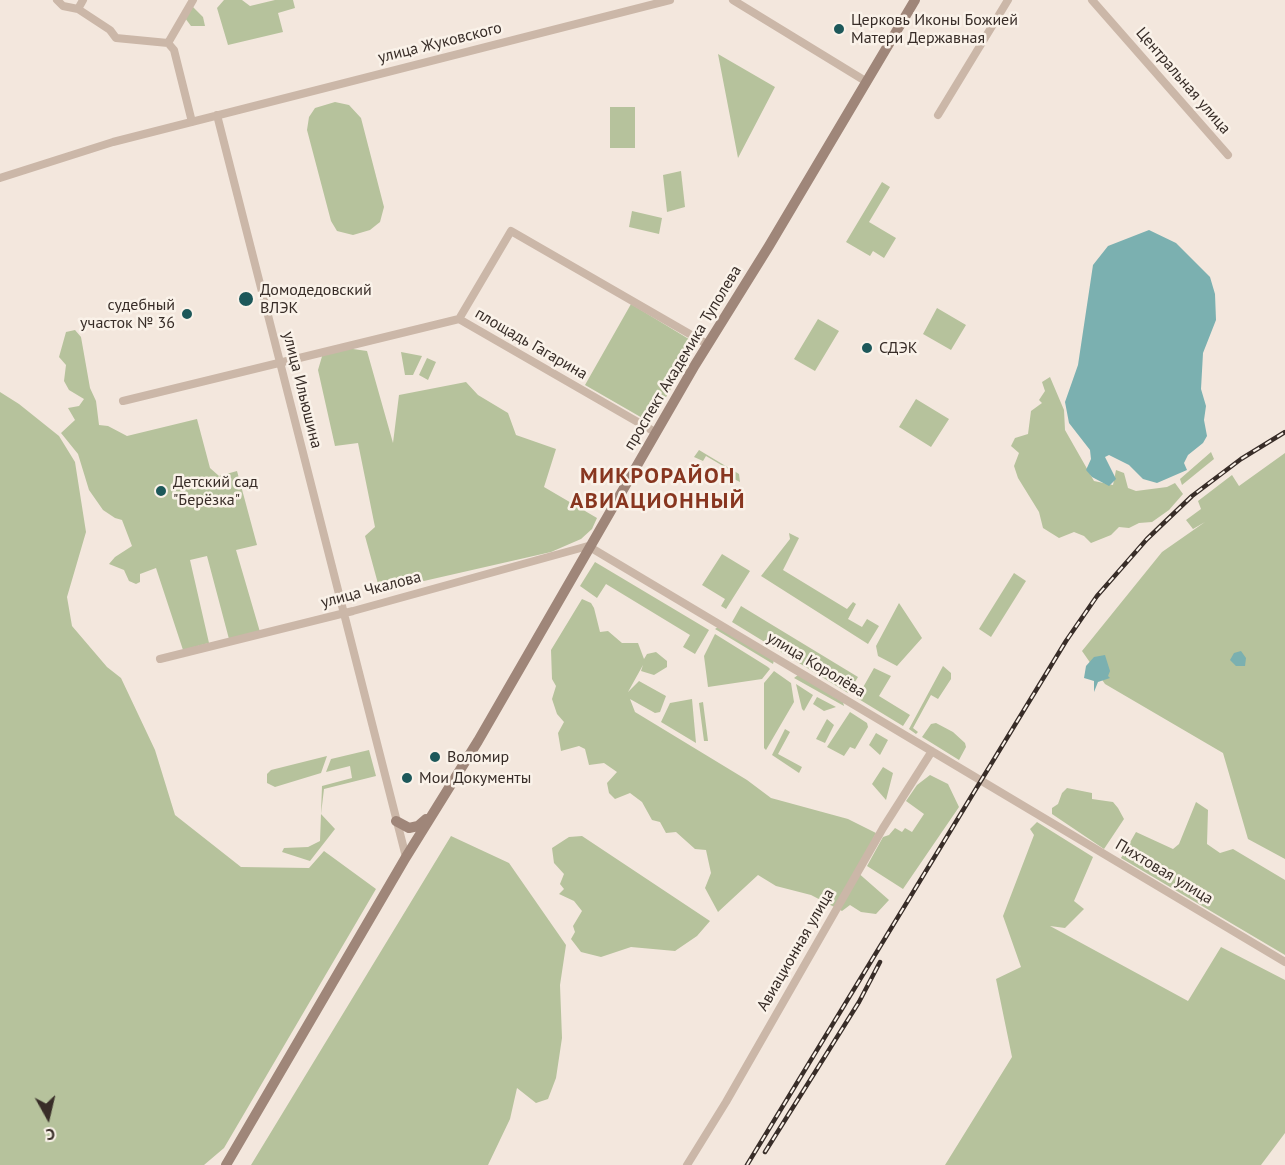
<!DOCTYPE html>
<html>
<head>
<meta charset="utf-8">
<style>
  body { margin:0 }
  #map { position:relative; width:1285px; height:1165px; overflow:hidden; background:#f3e7dd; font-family:"PT Sans",sans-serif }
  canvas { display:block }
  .north { position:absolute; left:18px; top:1087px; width:60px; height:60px; -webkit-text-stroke:4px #faf2e9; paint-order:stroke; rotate:172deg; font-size:16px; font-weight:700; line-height:24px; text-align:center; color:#382d28 }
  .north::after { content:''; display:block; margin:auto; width:21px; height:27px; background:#382d28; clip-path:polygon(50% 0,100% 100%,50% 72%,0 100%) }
</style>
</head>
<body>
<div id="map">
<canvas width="1285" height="1165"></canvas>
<div class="north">С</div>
</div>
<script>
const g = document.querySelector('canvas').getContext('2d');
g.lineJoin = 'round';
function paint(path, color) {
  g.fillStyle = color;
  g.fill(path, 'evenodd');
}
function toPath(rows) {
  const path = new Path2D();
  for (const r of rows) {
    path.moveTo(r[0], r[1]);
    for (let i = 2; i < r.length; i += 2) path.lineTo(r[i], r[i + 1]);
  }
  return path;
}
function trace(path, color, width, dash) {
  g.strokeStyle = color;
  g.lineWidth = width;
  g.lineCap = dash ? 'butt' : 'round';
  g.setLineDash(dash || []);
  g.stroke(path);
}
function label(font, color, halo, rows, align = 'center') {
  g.font = font + ' "PT Sans",sans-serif';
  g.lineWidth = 5;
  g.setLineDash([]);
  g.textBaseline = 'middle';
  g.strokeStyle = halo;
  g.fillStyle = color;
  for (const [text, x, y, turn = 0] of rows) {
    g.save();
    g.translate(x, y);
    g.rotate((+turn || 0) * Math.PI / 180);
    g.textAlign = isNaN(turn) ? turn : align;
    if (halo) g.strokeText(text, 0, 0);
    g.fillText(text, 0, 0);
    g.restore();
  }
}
paint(toPath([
  [224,0,242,0,250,6,275,0,293,0,295,8,278,13,283,32,228,45,217,8],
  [193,7,203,17,205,26,191,26,185,18,190,8],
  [718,54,775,87,738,158],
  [335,102,349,105,361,118,384,207,380,222,370,230,353,235,337,231,331,221,307,130,309,117,315,108],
  [610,107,635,107,635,148,610,148],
  [681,171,685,207,667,212,663,175],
  [882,182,890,187,869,222,896,238,884,258,873,251,870,256,846,242],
  [632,211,662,218,659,234,629,227],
  [631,304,697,344,651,423,585,385],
  [937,308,966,325,951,350,923,334],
  [818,319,839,331,815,371,794,359],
  [75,330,81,337,90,388,96,401,99,425,108,426,127,436,197,419,210,468,219,476,237,471,257,545,236,550,260,632,229,639,207,556,190,560,209,643,183,650,156,568,140,574,140,582,136,584,129,581,124,570,109,564,115,557,132,546,122,520,115,518,103,510,89,490,78,454,61,433,75,420,68,408,79,406,84,399,69,390,64,381,66,365,59,357,66,332],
  [346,348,367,351,393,443,399,395,466,382,478,395,508,413,516,435,556,449,544,487,597,518,592,529,581,539,551,552,380,591,365,536,375,527,358,443,335,446,318,370,323,353],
  [401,352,422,356,413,375,405,375],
  [427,358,436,362,428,380,419,375],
  [1050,377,1064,410,1065,430,1094,481,1113,485,1116,470,1124,473,1128,488,1136,491,1167,487,1175,483,1183,494,1169,510,1152,522,1139,523,1129,528,1119,527,1111,535,1091,543,1084,536,1074,532,1059,538,1043,528,1039,512,1018,478,1014,466,1019,453,1011,446,1015,438,1028,434,1031,411,1042,403,1039,400,1045,391,1042,382],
  [0,392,19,404,59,436,75,462,86,532,67,597,72,626,107,667,121,678,155,750,175,815,241,867,309,868,324,851,376,889,224,1148,204,1165,0,1165],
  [916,399,949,419,931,447,899,427],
  [699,450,739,474,740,482,732,478,735,473,706,456,703,461,694,457],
  [1211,452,1214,459,1182,485,1180,479],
  [1285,453,1285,859,1248,839,1223,753,1105,684,1082,651,1162,552,1205,522,1193,529,1186,520,1201,509,1198,501,1232,475,1239,486],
  [789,533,799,538,783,570,847,609,853,602,856,604,848,619,862,627,867,619,879,626,868,644,761,576,790,539],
  [722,554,750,571,726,609,721,606,725,599,702,585],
  [595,562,709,630,695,654,683,647,690,635,606,584,597,598,580,586],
  [1014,573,1026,581,991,637,979,629],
  [582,599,591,603,594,608,600,632,608,631,622,643,638,643,644,659,647,654,656,652,667,661,667,667,654,675,641,671,643,665,628,692,639,681,666,696,660,712,655,713,630,699,635,712,747,780,771,798,848,819,876,833,856,871,889,900,876,914,861,912,850,905,842,911,811,895,776,886,758,875,718,912,705,888,711,873,706,850,695,849,676,832,666,833,660,822,652,820,642,802,630,793,615,799,609,793,607,783,617,772,604,763,589,765,585,749,579,746,561,751,558,733,564,722,557,714,552,699,556,686,552,679,551,650],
  [899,603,922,638,897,666,878,656,876,646],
  [741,606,858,677,848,693,732,622],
  [718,627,774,660,773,664,715,629],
  [715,634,768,667,770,669,762,679,708,687,704,656],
  [943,666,951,673,951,679,938,699,931,695,913,728,918,732,916,734,909,729],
  [874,668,891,676,879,696,910,715,903,726,857,698],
  [774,671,791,683,794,702,766,750,764,748,764,683],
  [798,675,843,702,844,706,794,678],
  [796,684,813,695,804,711,802,709],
  [817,697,836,707,824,711,813,704],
  [692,699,696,743,661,722,670,703],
  [703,702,708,741,704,741,699,703],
  [850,712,867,723,868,727,855,749,850,747,844,756,827,747],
  [827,719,834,725,825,743,816,739],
  [936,723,953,732,965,743,966,747,959,760,922,737,931,724],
  [785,729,790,732,778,754,802,767,799,773,772,755],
  [876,733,888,740,880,755,869,745],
  [369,750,376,776,324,789,321,814,335,829,310,861,282,852,284,848,308,847,320,841,322,786,352,778,350,766,326,772,331,759],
  [327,756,321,773,275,787,267,783,267,774,271,770],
  [883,767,893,773,886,800,872,784],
  [930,775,948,784,959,807,903,889,867,866,883,837,889,835,895,828,902,832,905,828,912,832,924,814,906,801,917,785],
  [1067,788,1092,793,1092,799,1113,802,1118,808,1124,819,1104,849,1052,814,1052,808,1058,804,1062,793],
  [1196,802,1208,810,1207,844,1220,853,1233,849,1285,880,1285,955,1121,858,1136,832,1173,849,1179,844],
  [1037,822,1093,857,1074,901,1084,909,1065,928,1050,926,1188,1001,1221,947,1285,980,1285,1133,1261,1165,945,1165,1012,1057,996,979,1021,967,1003,916,1034,835,1030,829],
  [451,836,509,863,566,945,560,985,562,1038,556,1078,548,1099,536,1103,517,1088,510,1119,488,1165,251,1165],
  [582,836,710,921,697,936,675,951,631,947,601,957,581,952,571,939,575,932,573,926,582,911,574,901,559,894,564,889,560,884,564,874,554,863,552,848,569,837]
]), '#b6c29c');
paint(toPath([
  [1149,230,1176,243,1210,277,1215,294,1216,320,1203,353,1201,389,1206,406,1204,420,1207,436,1203,443,1188,455,1184,463,1187,470,1157,483,1143,479,1129,465,1109,455,1105,457,1116,479,1109,486,1092,477,1086,470,1091,459,1090,450,1069,423,1065,402,1078,365,1093,265,1108,246],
  [1241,651,1246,658,1245,666,1236,666,1230,660,1234,653],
  [1105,655,1110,671,1108,676,1110,678,1098,682,1094,692,1094,681,1084,678,1086,666,1094,657]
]), '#7bb0b0');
trace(toPath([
  [57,0,63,6,78,9,110,30,116,38,168,43,174,50,192,122],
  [733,0,867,82],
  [1092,0,1228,155],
  [78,9,83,0],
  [168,43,193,0],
  [217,115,406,857],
  [938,115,1008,0],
  [0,178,113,142,670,0],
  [459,319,511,231,707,344],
  [459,319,655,432],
  [123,401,459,319],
  [160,659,353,611,588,546,1285,962],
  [687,1165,726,1102,883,828,932,751]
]), '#cbb7a8', 8);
trace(toPath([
  [396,821,409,828,418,826,426,819],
  [226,1165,406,857,478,741,695,365,769,246,915,0]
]), '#9f8679', 10);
const rail = toPath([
  [765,1152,859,1002,880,962],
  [747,1165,1066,641,1097,596,1147,539,1192,496,1241,459,1285,432]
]);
trace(rail, '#382d28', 4.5);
trace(rail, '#faf2e9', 2, [7]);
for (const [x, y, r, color] of [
  [839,29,6,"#1d585a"],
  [246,299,8,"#1d585a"],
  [187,314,6,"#1d585a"],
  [867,348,6,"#1d585a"],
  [161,491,6,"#1d585a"],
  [435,757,6,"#1d585a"],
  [407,778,6,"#1d585a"]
]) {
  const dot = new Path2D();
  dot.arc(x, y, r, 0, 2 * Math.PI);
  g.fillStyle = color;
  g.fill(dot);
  trace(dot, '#faf2e9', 2);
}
label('16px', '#382d28', '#faf2e9', [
  ["Церковь Иконы Божией",851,20],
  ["Матери Державная",851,38],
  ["Домодедовский",260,290],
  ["ВЛЭК",260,308],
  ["судебный",175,305,"right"],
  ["участок № 36",175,323,"right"],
  ["СДЭК",879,348],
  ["Детский сад",173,482],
  ["\"Берёзка\"",173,500],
  ["Воломир",447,757],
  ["Мои Документы",419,778]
], 'left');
label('16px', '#382d28', '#faf2e9', [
  ["улица Жуковского",440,43,-14],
  ["Центральная улица",1183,81,49],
  ["площадь Гагарина",531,344,30],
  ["проспект Академика Туполева",683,358,-59],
  ["улица Ильюшина",302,390,76],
  ["улица Чкалова",371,590,-15],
  ["улица Королёва",816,665,31],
  ["Пихтовая улица",1164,872,31],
  ["Авиационная улица",796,950,-60]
]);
g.letterSpacing = '1.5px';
label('bold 22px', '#883620', '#faf2e9', [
  ["МИКРОРАЙОН",658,477],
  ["АВИАЦИОННЫЙ",658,502]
]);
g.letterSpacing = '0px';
</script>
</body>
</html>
